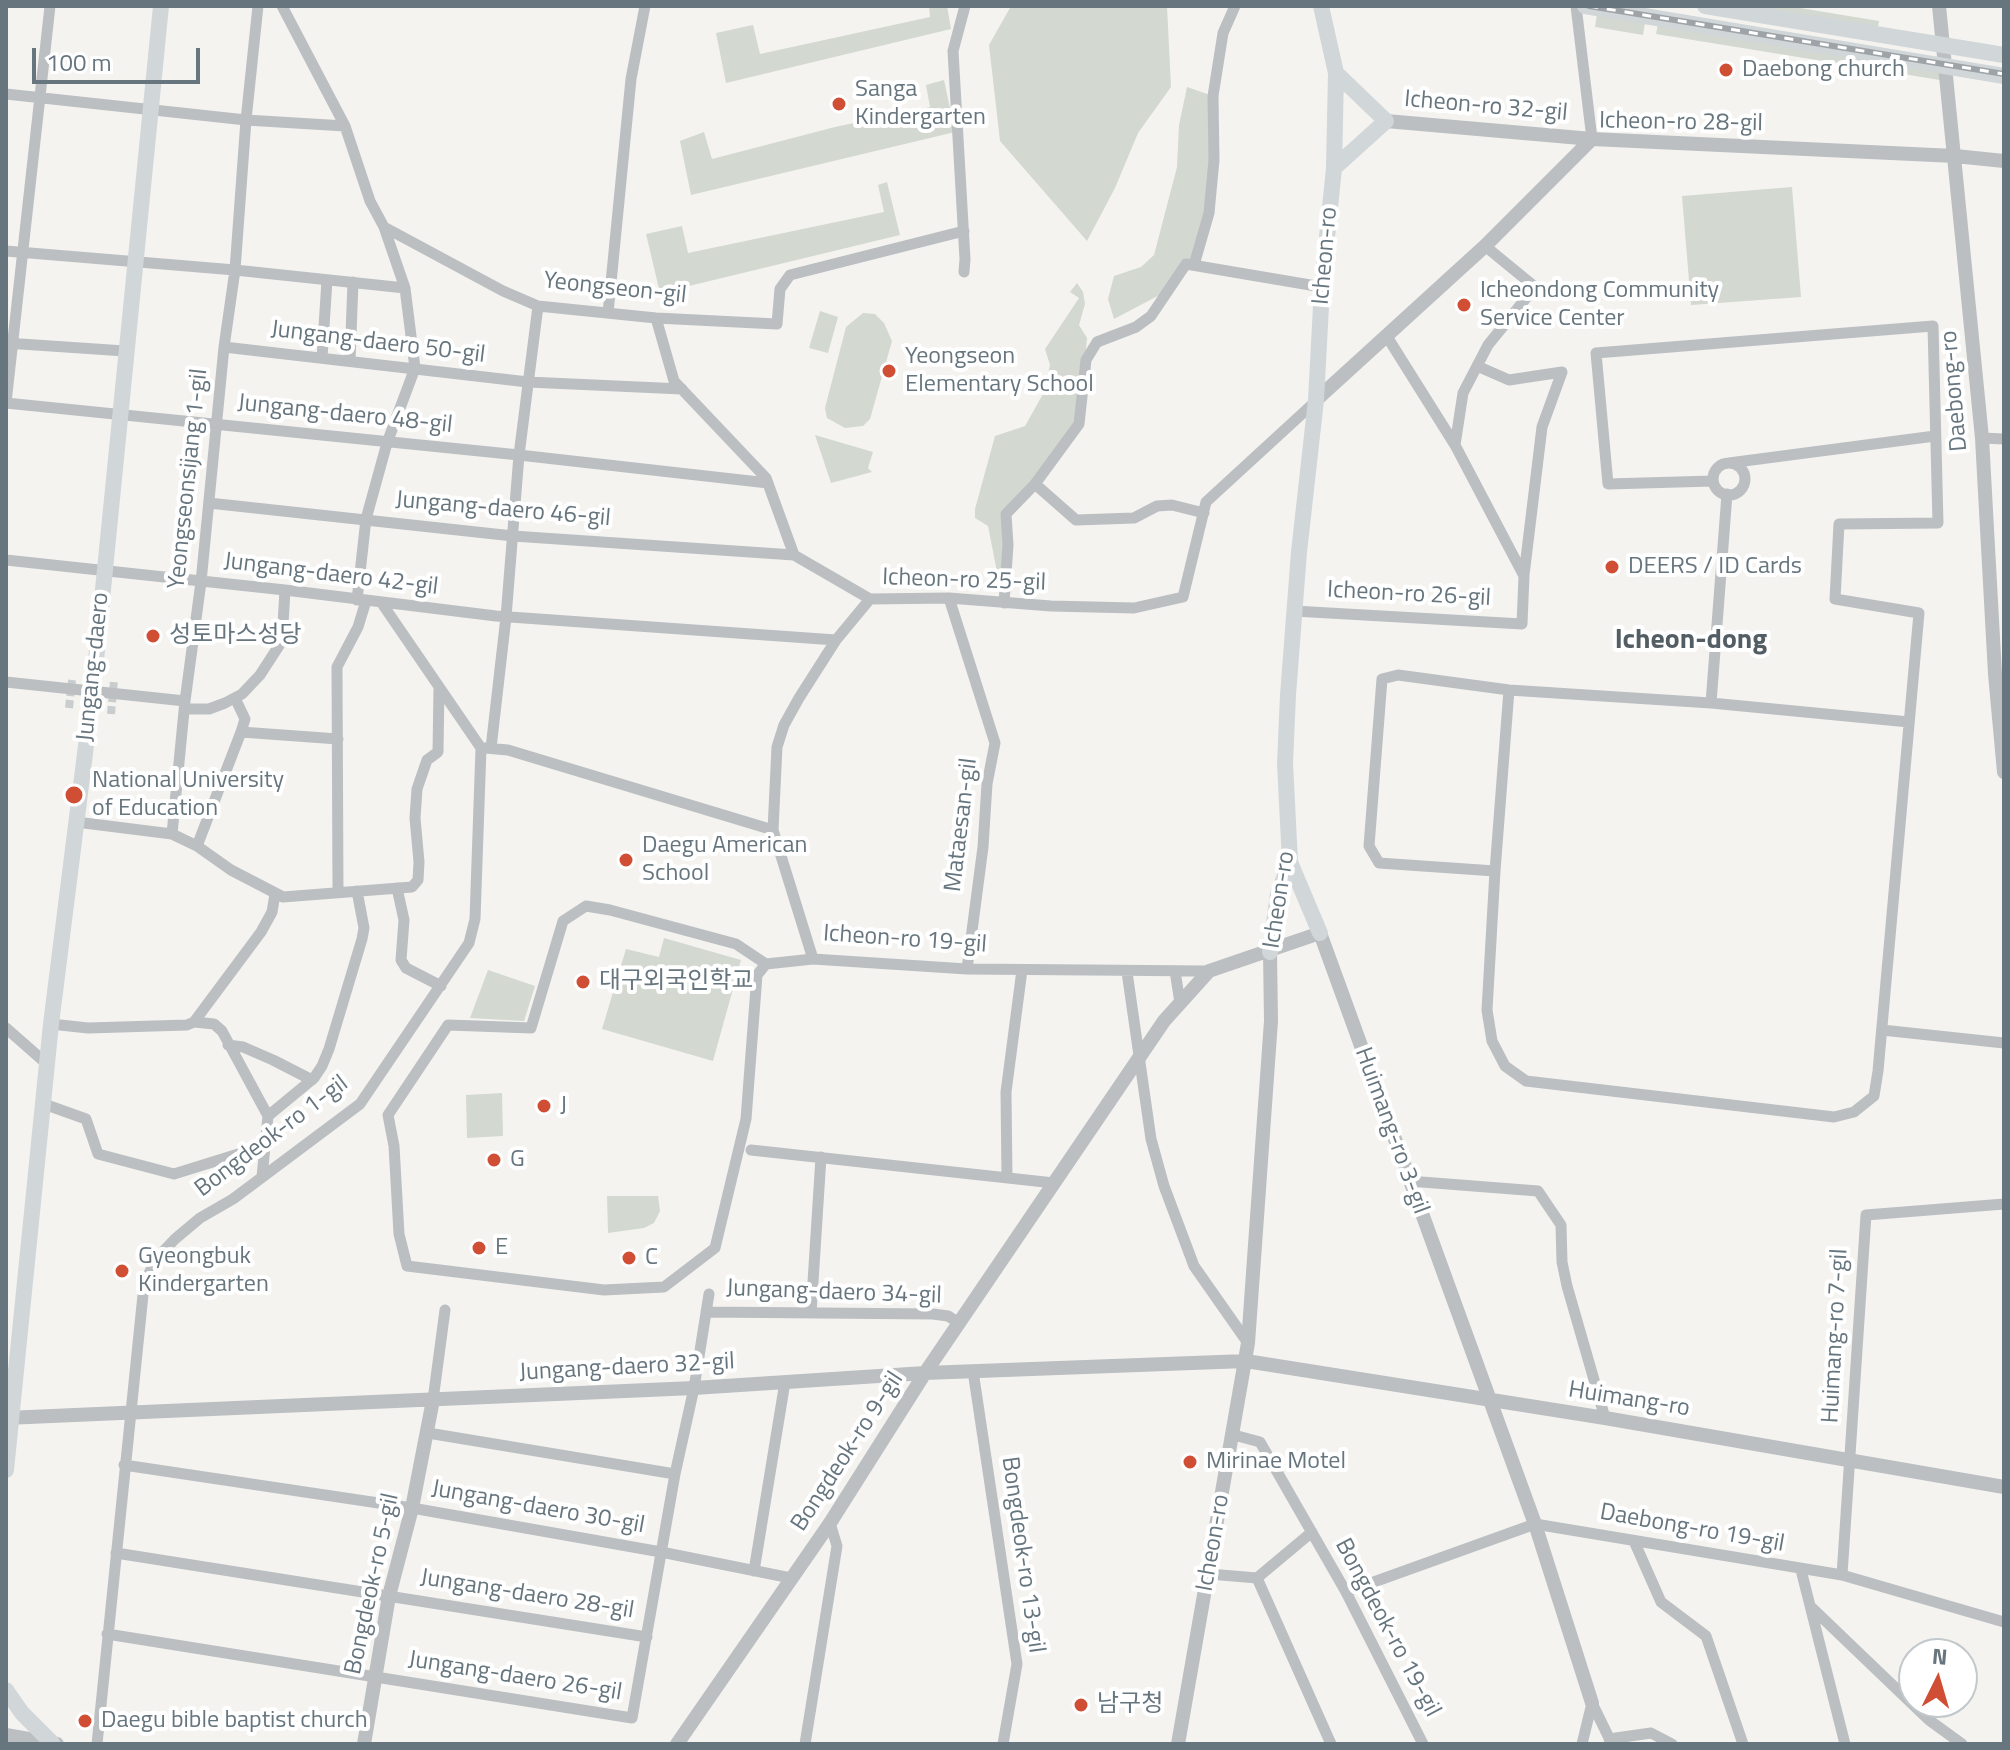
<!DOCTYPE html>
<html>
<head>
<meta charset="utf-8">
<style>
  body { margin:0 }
  #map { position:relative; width:2010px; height:1750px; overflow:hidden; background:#f4f3f0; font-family:"Titillium Web",sans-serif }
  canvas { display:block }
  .frame { position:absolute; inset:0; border:8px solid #66757e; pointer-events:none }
  .north { position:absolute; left:1898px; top:1638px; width:80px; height:80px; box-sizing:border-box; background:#fff; border:2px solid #c2c8cb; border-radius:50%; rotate:5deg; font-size:22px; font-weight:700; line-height:32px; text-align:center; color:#66757e }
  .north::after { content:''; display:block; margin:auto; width:28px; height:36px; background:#d04f34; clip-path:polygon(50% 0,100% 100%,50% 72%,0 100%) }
  .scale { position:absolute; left:32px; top:48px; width:168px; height:36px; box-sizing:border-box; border:4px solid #66757e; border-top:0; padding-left:10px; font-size:24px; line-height:28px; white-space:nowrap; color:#66757e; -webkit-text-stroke:6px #fff; paint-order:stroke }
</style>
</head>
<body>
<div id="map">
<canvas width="2010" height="1750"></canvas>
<div class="frame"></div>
<div class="north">N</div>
<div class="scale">100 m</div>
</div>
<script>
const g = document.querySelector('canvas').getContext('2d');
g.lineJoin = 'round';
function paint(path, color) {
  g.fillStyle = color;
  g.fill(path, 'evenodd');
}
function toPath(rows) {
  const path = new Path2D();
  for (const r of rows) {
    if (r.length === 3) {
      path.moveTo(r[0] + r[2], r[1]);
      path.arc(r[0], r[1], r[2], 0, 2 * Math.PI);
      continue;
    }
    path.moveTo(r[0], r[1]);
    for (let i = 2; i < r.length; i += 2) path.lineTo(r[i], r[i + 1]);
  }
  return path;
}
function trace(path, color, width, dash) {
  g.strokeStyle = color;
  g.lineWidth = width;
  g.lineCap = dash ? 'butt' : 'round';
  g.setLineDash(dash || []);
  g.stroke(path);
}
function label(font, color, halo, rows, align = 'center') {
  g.font = font + ' "Titillium Web","Noto Sans KR",sans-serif';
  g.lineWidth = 8;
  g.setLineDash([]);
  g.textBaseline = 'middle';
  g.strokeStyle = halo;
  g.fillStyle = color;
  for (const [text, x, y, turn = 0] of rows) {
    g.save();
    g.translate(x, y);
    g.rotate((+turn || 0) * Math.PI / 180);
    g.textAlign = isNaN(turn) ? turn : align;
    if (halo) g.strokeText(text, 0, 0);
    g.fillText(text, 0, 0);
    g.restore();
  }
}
paint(toPath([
  [929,6,947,6,951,29,726,83,716,33,753,25,760,54,930,17],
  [1011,6,1167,6,1171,87,1138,133,1115,188,1087,241,1000,141,989,45],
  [1705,6,1788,6,1879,21,1877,34],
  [1598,8,1646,17,1643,35,1595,27],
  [1659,19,1944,67,1946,81,1656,34],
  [944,80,955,132,691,195,680,141,704,132,712,159,835,127,930,107,926,85],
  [1187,87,1213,96,1214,160,1194,265,1186,264,1171,289,1114,319,1108,299,1114,276,1141,267,1154,255,1177,167,1179,125],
  [887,182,900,235,660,293,646,234,682,226,688,253,884,212,878,185],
  [1792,187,1801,297,1691,305,1682,196],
  [1077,283,1083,292,1085,304,1079,325,1087,338,1079,424,1006,514,1006,578,998,577,988,526,975,518,975,509,995,436,1025,426,1043,394,1050,365,1045,349,1079,298,1070,292],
  [820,311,838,317,828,353,809,348],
  [863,313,875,314,884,323,892,341,870,419,863,426,845,428,827,418,825,408,846,327],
  [815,435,873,452,868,468,872,472,831,483],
  [664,938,741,960,713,1061,602,1029,626,949,659,957],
  [488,970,535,986,524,1021,470,1018],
  [502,1093,503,1136,467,1138,466,1095],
  [607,1196,658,1196,660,1211,654,1223,644,1228,608,1233]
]), '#d3d8d0');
trace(toPath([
  [69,708,72,680],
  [111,714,114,680]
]), '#c9cdce', 8, [8, 4]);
trace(toPath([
  [282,6,345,126,370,201,384,227,503,291,538,306,656,318,777,324,780,289,790,275,964,231],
  [1576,6,1592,139],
  [6,94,246,120,345,126],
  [6,251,235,270,405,288],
  [1194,265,1209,213,1214,160,1213,96,1223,33,1235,6],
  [964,272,965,259,953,51,965,6],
  [608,313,631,79,645,6],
  [656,318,674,381,766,478,794,555,870,599,949,598,1051,606,1134,608,1183,597,1206,502,1316,401],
  [6,343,125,351],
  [224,347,528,382,682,389],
  [322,358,327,280],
  [350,361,353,282],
  [1477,366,1509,380,1562,372,1542,427,1524,575],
  [6,403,519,455,768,483],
  [6,403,50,6],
  [1982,438,2004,439],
  [1455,445,1463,393,1488,345,1535,287,1485,246],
  [1729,463,1935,436],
  [1729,479,16],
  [1035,484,1076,520,1134,518,1157,506,1172,505,1204,513],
  [209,503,513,536,794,555],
  [6,560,285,590,496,616,836,640],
  [949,598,995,743,987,784,983,847,967,969],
  [357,600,366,519,387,443,415,368,405,288,384,227],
  [1004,603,1008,545,1006,514,1035,484,1079,424,1086,360,1097,342,1136,327,1151,316,1186,264,1322,287],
  [1294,611,1522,624,1524,576,1455,445,1386,335],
  [6,682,185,701],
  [1509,690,1495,871,1487,1010,1492,1041,1505,1066,1526,1081,1834,1117,1854,1112,1874,1096,1878,1071,1919,613,1835,599,1839,524,1938,523,1933,326,1596,353,1608,484,1713,481],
  [235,698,245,719,241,732,338,739],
  [1711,703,1727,494],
  [185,709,209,709,225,703,242,694,260,675,282,641,285,590],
  [485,748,508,750,773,830],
  [491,748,506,617,519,455,538,306],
  [76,822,172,834,197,846,231,870,283,897,412,887,418,880,419,862,415,818,417,789,427,760,438,752,439,687],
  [172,834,185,701,201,582,224,347,235,270,246,120,258,6],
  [197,846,241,732],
  [1495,871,1379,863,1369,846,1382,679,1398,675,1509,690,1711,703,1909,722],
  [397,888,404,920,401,960,406,968,441,986],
  [338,892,337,667,358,627,366,601],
  [813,959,773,830,777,747,784,725,799,698,836,640,870,599],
  [766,964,736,944,610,910,586,906,563,921,531,1028,448,1025,388,1115,394,1146,399,1234,407,1266,604,1290,664,1287,715,1248,746,1119,757,975,766,964,813,959,967,969,1209,971],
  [1175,971,1180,1003],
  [1127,972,1151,1139,1164,1186,1194,1266,1248,1343],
  [194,1022,261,932,272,912,275,894],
  [51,1024,88,1028,187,1025,194,1022,214,1024,222,1031,268,1116],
  [6,1028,47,1064],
  [1882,1030,2004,1043],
  [228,1045,243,1047,273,1060,312,1080],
  [44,1104,86,1119,98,1154,174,1174,264,1146],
  [751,1150,1054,1183],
  [262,1177,268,1116,314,1078,322,1066,329,1049,362,939,364,928,357,891],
  [1007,1178,1006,1092,1022,970],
  [1409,1181,1538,1191,1561,1225,1562,1262,1567,1286,1605,1418],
  [706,1312,933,1314,948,1316,959,1323],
  [811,1313,821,1157],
  [973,1371,1017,1664,1003,1744],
  [433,1400,445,1310],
  [428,1433,675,1474],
  [1234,1435,1260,1442,1346,1592,1423,1744],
  [124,1465,412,1508,661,1552,791,1578],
  [1634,1541,1661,1602,1706,1636,1743,1744],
  [116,1553,647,1637],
  [1801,1570,1845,1744],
  [754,1571,785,1382],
  [1209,1574,1257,1578,1312,1532],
  [1842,1575,1866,1215,2004,1204],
  [1257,1578,1331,1744],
  [1346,1592,1535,1524,1842,1575,2004,1622],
  [1810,1606,1929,1720,1962,1744],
  [107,1634,632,1718,675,1474,694,1388,709,1294],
  [1592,1703,1612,1744],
  [1609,1739,1651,1733,1672,1744],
  [97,1744,144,1285,155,1260,175,1239,200,1218,233,1199,360,1104,469,943,475,919,481,748,381,602],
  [805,1744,837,1546,830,1523],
  [1582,1744,1592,1703]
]), '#bbbfc2', 11);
trace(toPath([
  [1939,6,1982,438,1995,674,2004,772],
  [1386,121,1592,139],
  [1316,400,1485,246,1592,139,1955,156,2004,161],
  [6,1418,694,1388,925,1373,1246,1361,1605,1418,2004,1487],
  [6,1735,57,1744],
  [364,1744,389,1596,412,1508,433,1400],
  [677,1744,830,1523,925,1373,1164,1021,1209,971,1320,933,1535,1524,1592,1703],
  [1178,1744,1248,1343,1271,1021,1270,952]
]), '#bbbfc2', 14);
trace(toPath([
  [1585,6,2004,76],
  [1705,6,2004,55],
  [1334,168,1386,121,1336,73],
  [1290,862,1320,933],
  [1270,952,1278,894,1290,862,1285,763,1288,695,1299,552,1316,400,1322,287,1334,168,1336,73,1321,6],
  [6,1470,51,1024,93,690,161,6],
  [6,1690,22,1713,52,1743]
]), '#d1d6d9', 16);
const rail = toPath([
  [1589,6,2004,74]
]);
trace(rail, '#9da3a7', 6);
trace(rail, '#fff', 3, [9]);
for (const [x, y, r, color] of [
  [1726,70,8,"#d04f34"],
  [839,104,8,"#d04f34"],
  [1464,305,8,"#d04f34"],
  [889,371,8,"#d04f34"],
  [1612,567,8,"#d04f34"],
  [153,636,8,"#d04f34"],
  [74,795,10,"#d04f34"],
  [626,860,8,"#d04f34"],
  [583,982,8,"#d04f34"],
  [544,1106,8,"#d04f34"],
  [494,1160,8,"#d04f34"],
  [479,1248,8,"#d04f34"],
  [629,1258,8,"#d04f34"],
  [122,1271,8,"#d04f34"],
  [1190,1462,8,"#d04f34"],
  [1081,1705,8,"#d04f34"],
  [85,1721,8,"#d04f34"]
]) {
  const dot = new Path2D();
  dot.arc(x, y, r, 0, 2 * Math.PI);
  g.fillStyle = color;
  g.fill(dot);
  trace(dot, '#fff', 3);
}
label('24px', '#66757e', '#fff', [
  ["Daebong church",1742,70],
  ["Sanga",855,90],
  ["Kindergarten",855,118],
  ["Icheondong Community",1480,291],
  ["Service Center",1480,319],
  ["Yeongseon",905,357],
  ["Elementary School",905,385],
  ["DEERS / ID Cards",1628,567],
  ["성토마스성당",169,636],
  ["National University",92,781],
  ["of Education",92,809],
  ["Daegu American",642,846],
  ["School",642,874],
  ["대구외국인학교",599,982],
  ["J",560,1106],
  ["G",510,1160],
  ["E",495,1248],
  ["Gyeongbuk",138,1257],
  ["Kindergarten",138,1285],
  ["C",645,1258],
  ["Mirinae Motel",1206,1462],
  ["남구청",1097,1705],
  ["Daegu bible baptist church",101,1721]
], 'left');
label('24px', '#66757e', '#fff', [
  ["Icheon-ro 32-gil",1486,107,5],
  ["Icheon-ro 28-gil",1681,123,1],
  ["Icheon-ro",1326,256,-85],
  ["Yeongseon-gil",615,289,6],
  ["Jungang-daero 50-gil",378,343,7],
  ["Daebong-ro",1955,391,-95],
  ["Jungang-daero 48-gil",345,415,6],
  ["Yeongseonsijang 1-gil",189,479,-84],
  ["Jungang-daero 46-gil",503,510,5],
  ["Jungang-daero 42-gil",331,575,7],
  ["Icheon-ro 25-gil",964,581,2],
  ["Icheon-ro 26-gil",1409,595,3],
  ["Jungang-daero",94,667,-84],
  ["Mataesan-gil",962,825,-83],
  ["Icheon-ro",1280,900,-81],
  ["Icheon-ro 19-gil",905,940,4],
  ["Huimang-ro 3-gil",1391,1131,70],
  ["Bongdeok-ro 1-gil",272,1137,-37],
  ["Jungang-daero 34-gil",834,1293,2],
  ["Huimang-ro 7-gil",1836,1336,-87],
  ["Jungang-daero 32-gil",627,1368,-3],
  ["Huimang-ro",1629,1400,9],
  ["Bongdeok-ro 9-gil",848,1452,-57],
  ["Jungang-daero 30-gil",538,1508,10],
  ["Daebong-ro 19-gil",1692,1529,10],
  ["Icheon-ro",1214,1543,-80],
  ["Bongdeok-ro 13-gil",1022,1555,82],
  ["Bongdeok-ro 5-gil",373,1584,-78],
  ["Jungang-daero 28-gil",527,1595,9],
  ["Bongdeok-ro 19-gil",1387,1628,62],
  ["Jungang-daero 26-gil",515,1677,9]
]);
label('bold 28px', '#535d64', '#fff', [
  ["Icheon-dong",1691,641]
]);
</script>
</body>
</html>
